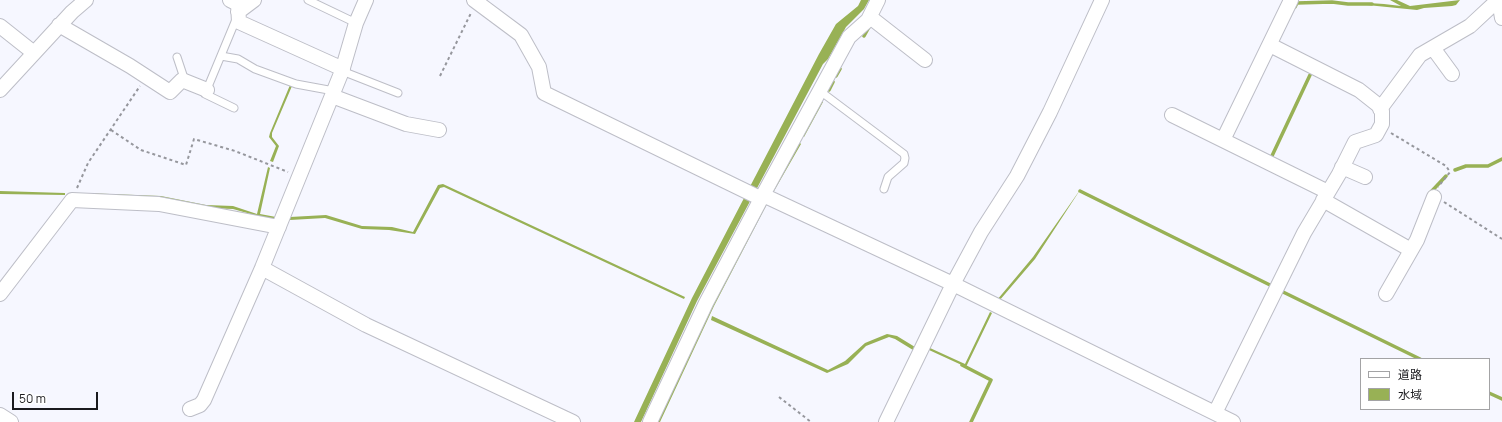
<!DOCTYPE html>
<html>
<head>
<meta charset="utf-8">
<style>
  body { margin:0 }
  #map { position:relative; width:1502px; height:422px; overflow:hidden; background:#f6f7ff; font-family:Manrope,"Noto Sans JP",sans-serif }
  canvas { display:block }
  .legend { position:absolute; left:1360px; top:358px; width:130px; height:52px; box-sizing:border-box; background:#fff; border:1px solid #a3a3a5; margin:0; padding:5px 7px; list-style:none; font-size:12px; color:#1a1a1e }
  .legend li { display:flex; align-items:center; gap:8px; height:20px }
  .legend b { width:20px; border:1px solid #a3a3a5 }
  .scale { position:absolute; left:12px; top:392px; width:86px; height:18px; box-sizing:border-box; border:2px solid #1a1a1e; border-top:0; padding-left:5px; font-size:12px; line-height:14px; white-space:nowrap; color:#1a1a1e; -webkit-text-stroke:3px #fff; paint-order:stroke }
</style>
</head>
<body>
<div id="map">
<canvas width="1502" height="422"></canvas>
<ul class="legend">
<li><b style="height:5px;background:#fff"></b>道路</li>
<li><b style="height:11px;background:#98b155"></b>水域</li>
</ul>
<div class="scale">50 m</div>
</div>
<script>
const g = document.querySelector('canvas').getContext('2d');
g.lineJoin = 'round';
function paint(path, color) {
  g.fillStyle = color;
  g.fill(path, 'evenodd');
}
function toPath(rows) {
  const path = new Path2D();
  for (const r of rows) {
    path.moveTo(r[0], r[1]);
    for (let i = 2; i < r.length; i += 2) path.lineTo(r[i], r[i + 1]);
  }
  return path;
}
function trace(path, color, width, dash) {
  g.strokeStyle = color;
  g.lineWidth = width;
  g.lineCap = dash ? 'butt' : 'round';
  g.setLineDash(dash || []);
  g.stroke(path);
}
paint(toPath([
  [861,0,869,0,864,9,846,27,828,59,823,64,697,301,641,422,634,422,692,298,819,54,836,24,858,6],
  [1390,0,1397,0,1410,6,1460,0,1456,5,1452,6,1424,8,1417,10,1367,5,1369,3,1384,4,1401,6],
  [290,85,292,86,272,133,272,137,279,146,273,162,270,161,276,146,269,137,270,133],
  [821,101,823,102,804,137,802,136],
  [799,142,801,144,774,191,772,190],
  [268,167,270,168,260,214,276,217,275,221,233,209,206,208,84,196,84,193,161,196,206,205,233,206,257,214],
  [443,184,685,297,684,299,444,187,440,188,415,234,389,230,362,229,325,218,290,220,290,217,326,215,362,226,392,227,413,232,438,185],
  [1082,187,1035,259,999,301,997,300,1033,257],
  [0,191,65,193,65,195,0,194],
  [765,204,767,204,714,306,660,422,657,422,711,306],
  [990,312,992,313,966,367,929,350,930,348,965,364],
  [712,316,828,370,845,361,865,343,887,334,897,336,915,347,913,350,895,339,889,337,866,346,848,364,827,373,711,320]
]), '#98b155');
trace(toPath([
  [1295,7,1297,3,1332,2,1348,4,1372,4],
  [864,36,869,27],
  [836,76,840,69],
  [829,90,833,82],
  [1273,159,1271,158,1310,75],
  [1455,170,1466,166,1488,166,1502,159],
  [1080,191,1274,287],
  [1429,194,1446,176],
  [1279,290,1420,359],
  [962,365,991,380,971,422],
  [1489,393,1502,399]
]), '#98b155', 3.5);
const service = toPath([
  [308,0,356,23],
  [221,56,238,59,255,69,296,84,334,91],
  [177,57,185,81],
  [342,71,398,93],
  [820,91,904,154,905,158,904,163,888,177,884,189],
  [234,108,205,94,237,17]
]);
const minor = toPath([
  [230,0,238,4,239,22,343,69],
  [474,0,521,35,539,67,544,93,762,199],
  [1499,0,1502,18],
  [238,12,254,0],
  [870,17,925,60],
  [59,25,130,66,170,92,182,80,207,90],
  [0,26,34,53],
  [1433,48,1452,74],
  [0,90,72,12,86,0],
  [332,96,406,124,439,130],
  [1380,109,1420,55,1470,26,1498,0],
  [1172,115,1328,192],
  [1223,140,1291,0],
  [1342,167,1365,177],
  [763,195,953,284,1233,422],
  [1323,200,1411,250],
  [262,268,366,325,573,422],
  [0,294,72,200,159,204,279,227],
  [1386,294,1417,240,1434,197],
  [190,409,200,405,204,400,262,268,342,71,356,23,366,0],
  [1215,413,1304,233,1339,174,1355,142,1376,135,1382,124,1382,111,1378,105,1359,90,1270,45],
  [0,415,11,422],
  [650,422,706,303,763,195,849,37,868,20,878,0],
  [886,422,953,284,981,232,1017,176,1050,112,1102,0]
]);
trace(service, '#bdbec7', 9);
trace(minor, '#bdbec7', 16);
trace(toPath([
  [440,76,471,13],
  [111,130,141,150,186,165,194,139,235,151,288,172],
  [1391,133,1446,166,1450,172,1438,187],
  [77,188,88,163,140,86],
  [1444,202,1502,239],
  [779,397,811,422]
]), '#96979d', 2, [3, 3]);
trace(service, '#fff', 7);
trace(minor, '#fff', 14);
</script>
</body>
</html>
